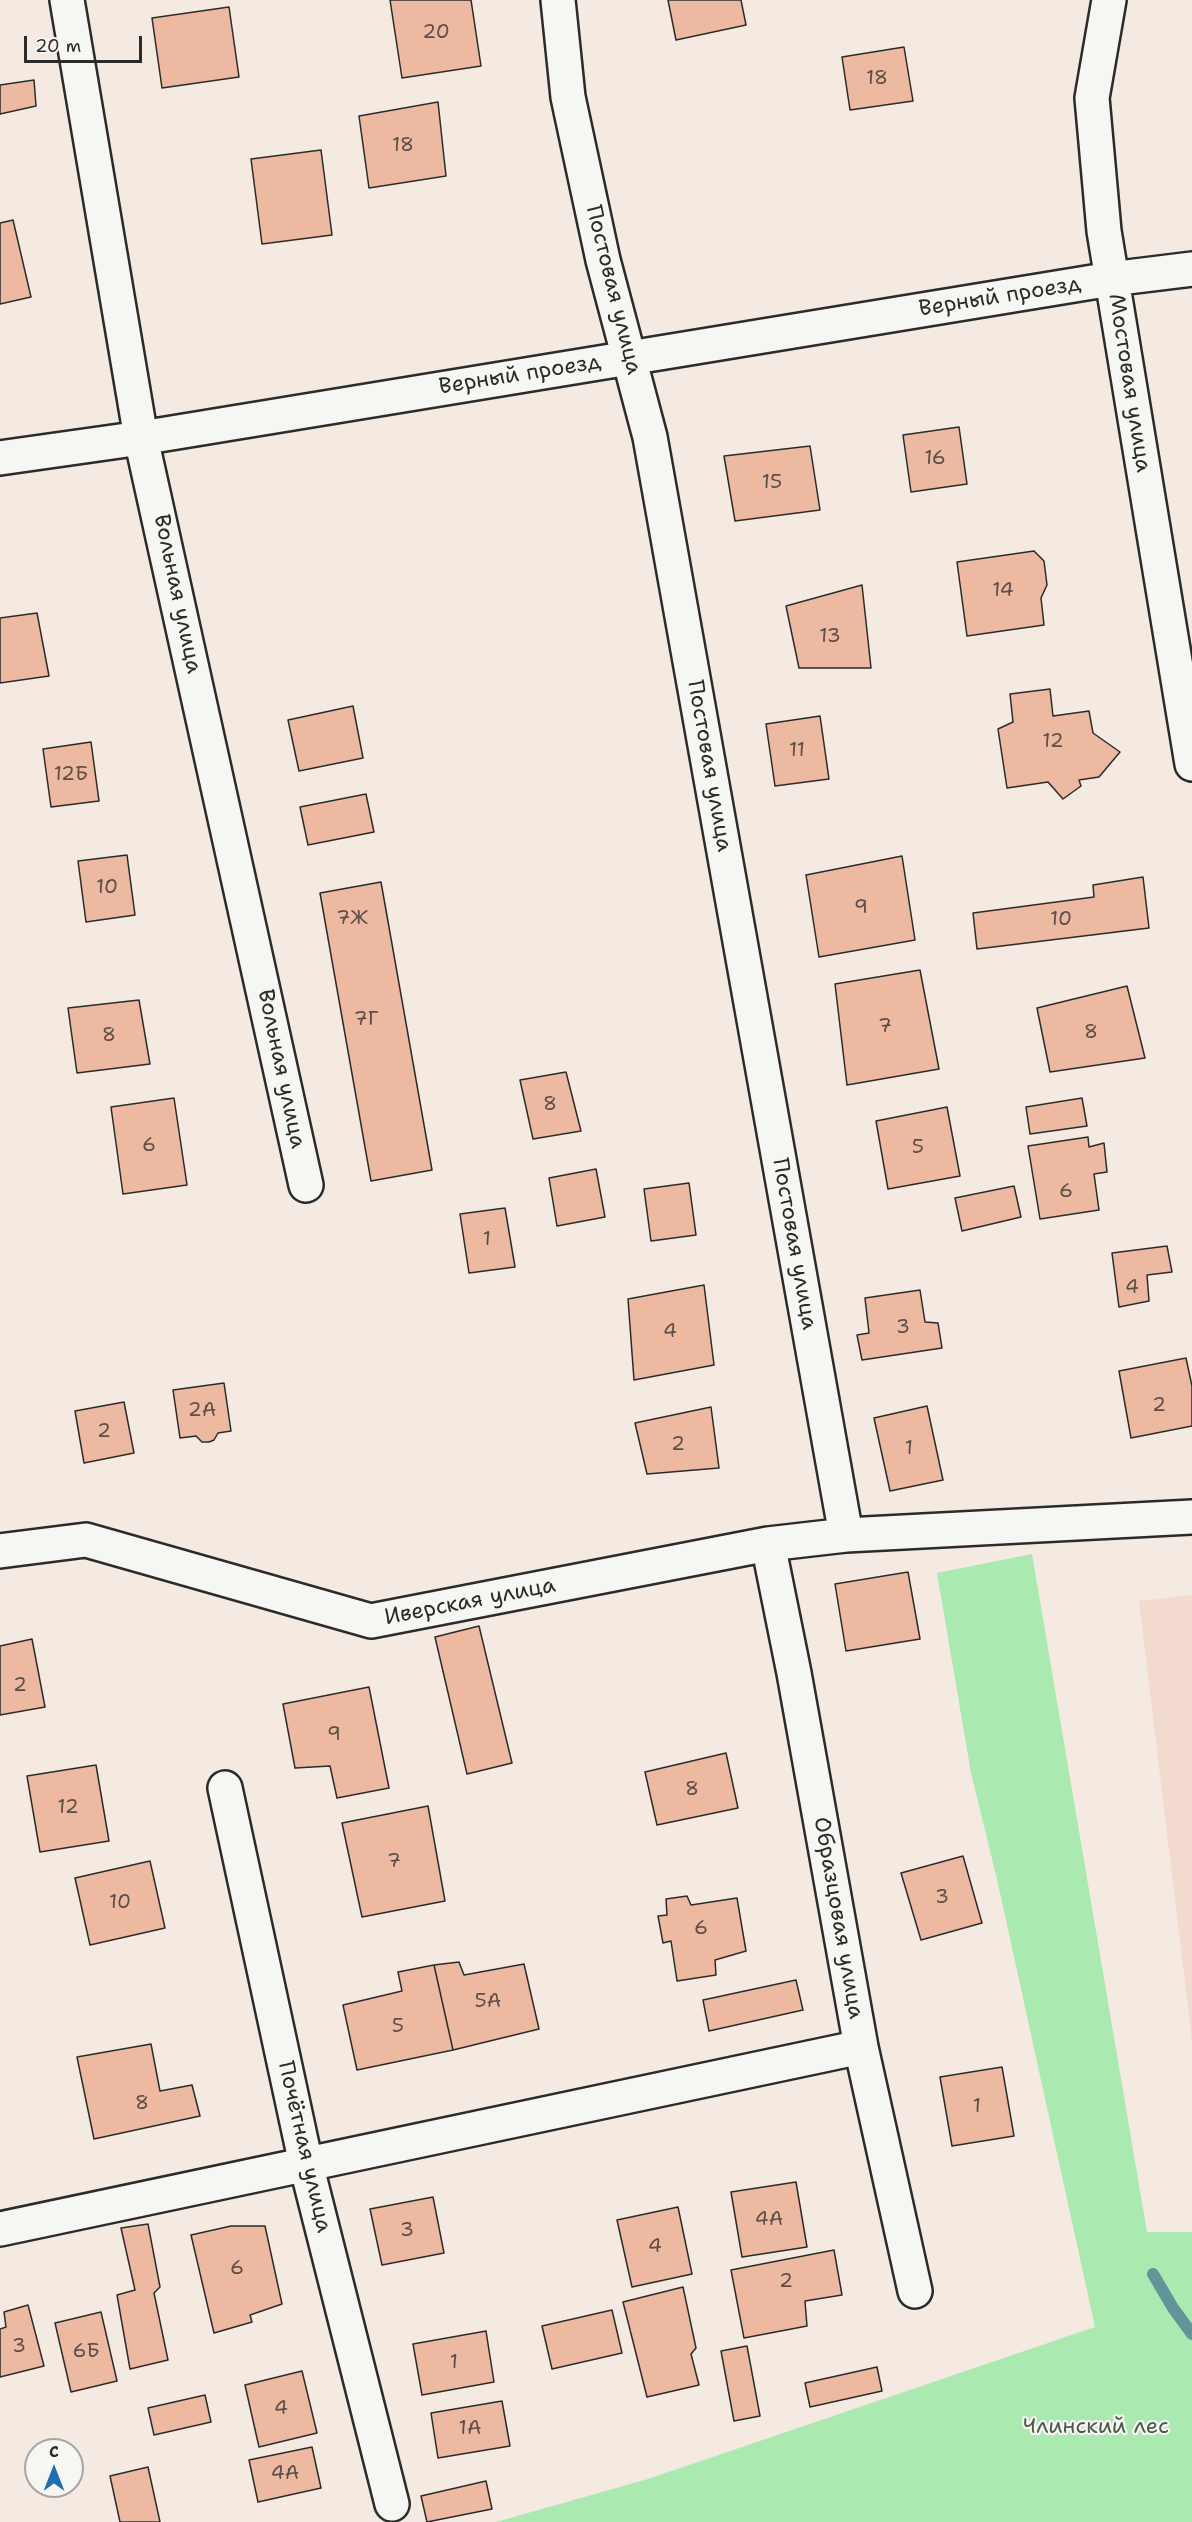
<!DOCTYPE html>
<html>
<head>
<meta charset="utf-8">
<style>
  body { margin:0 }
  #map { position:relative; width:1192px; height:2522px; overflow:hidden; background:#f4eae2; font-family:"Shantell Sans",sans-serif }
  canvas { display:block }
  .north { position:absolute; left:24px; top:2438px; width:60px; height:60px; box-sizing:border-box; background:#f6f6f2; border:2px solid #a5a5a2; border-radius:50%; rotate:0deg; font-size:16px; font-weight:700; line-height:24px; text-align:center; color:#2b2b2b }
  .north::after { content:''; display:block; margin:auto; width:21px; height:27px; background:#1f6fb2; clip-path:polygon(50% 0,100% 100%,50% 72%,0 100%) }
  .scale { position:absolute; left:24px; top:36px; width:118px; height:27px; box-sizing:border-box; border:3px solid #2b2b2b; border-top:0; padding-left:8px; font-size:18px; line-height:21px; white-space:nowrap; color:#2b2b2b; -webkit-text-stroke:4px #f6f6f2; paint-order:stroke }
</style>
</head>
<body>
<div id="map">
<canvas width="1192" height="2522"></canvas>
<div class="north">С</div>
<div class="scale">20 m</div>
</div>
<script>
const g = document.querySelector('canvas').getContext('2d');
g.lineJoin = 'round';
function paint(path, color) {
  g.fillStyle = color;
  g.fill(path, 'evenodd');
}
function toPath(rows) {
  const path = new Path2D();
  for (const r of rows) {
    path.moveTo(r[0], r[1]);
    for (let i = 2; i < r.length; i += 2) path.lineTo(r[i], r[i + 1]);
  }
  return path;
}
function trace(path, color, width, dash) {
  g.strokeStyle = color;
  g.lineWidth = width;
  g.lineCap = dash ? 'butt' : 'round';
  g.setLineDash(dash || []);
  g.stroke(path);
}
function label(font, color, halo, rows, align = 'center') {
  g.font = font + ' "Shantell Sans",sans-serif';
  g.lineWidth = 4.5;
  g.setLineDash([]);
  g.textBaseline = 'middle';
  g.strokeStyle = halo;
  g.fillStyle = color;
  for (const [text, x, y, turn = 0] of rows) {
    g.save();
    g.translate(x, y);
    g.rotate((+turn || 0) * Math.PI / 180);
    g.textAlign = isNaN(turn) ? turn : align;
    if (halo) g.strokeText(text, 0, 0);
    g.fillText(text, 0, 0);
    g.restore();
  }
}
paint(toPath([
  [1192,1595,1192,2041,1139,1601]
]), '#f2dbce');
paint(toPath([
  [1032,1554,1147,2232,1192,2232,1192,2522,496,2522,648,2479,1095,2327,997,1879,971,1773,937,1573]
]), '#aae9b0');
trace(toPath([
  [1153,2274,1173,2308,1192,2334]
]), '#63939b', 12);
const building = toPath([
  [390,0,471,0,481,66,402,78,390,0],
  [668,0,741,0,746,25,676,40,668,0],
  [229,7,239,77,162,88,152,18,229,7],
  [904,47,913,101,850,110,842,57,904,47],
  [34,80,36,106,0,114,0,85,34,80],
  [438,102,446,176,369,188,359,116,438,102],
  [321,150,332,235,262,244,251,159,321,150],
  [13,220,31,297,0,304,0,223,13,220],
  [959,427,967,484,911,492,903,435,959,427],
  [810,446,820,510,735,521,724,456,810,446],
  [1034,551,1044,561,1047,585,1041,598,1044,625,967,636,957,562,1034,551],
  [862,585,871,668,799,668,786,606,862,585],
  [37,613,49,676,0,683,0,618,37,613],
  [1050,689,1053,716,1089,711,1093,733,1120,752,1099,777,1079,780,1081,786,1063,799,1048,782,1007,788,998,729,1013,722,1010,694,1050,689],
  [353,706,363,758,299,771,288,720,353,706],
  [820,716,829,779,775,786,766,724,820,716],
  [91,742,99,801,51,807,43,749,91,742],
  [366,794,374,832,308,845,300,807,366,794],
  [127,855,135,915,86,922,78,861,127,855],
  [902,856,915,940,819,957,806,875,902,856],
  [1143,877,1149,928,977,949,973,913,1094,897,1093,885,1143,877],
  [381,882,432,1170,371,1181,320,893,381,882],
  [920,970,939,1069,847,1085,835,984,920,970],
  [1127,986,1145,1058,1050,1072,1037,1008,1127,986],
  [139,1000,150,1064,77,1073,68,1008,139,1000],
  [566,1072,581,1131,533,1139,520,1080,566,1072],
  [174,1098,187,1185,123,1194,111,1107,174,1098],
  [1082,1098,1087,1126,1030,1134,1026,1107,1082,1098],
  [947,1107,960,1176,888,1189,876,1121,947,1107],
  [1088,1137,1089,1147,1104,1143,1107,1172,1094,1174,1099,1210,1040,1219,1028,1146,1088,1137],
  [596,1169,605,1217,557,1226,549,1178,596,1169],
  [689,1183,696,1235,651,1241,644,1189,689,1183],
  [1014,1186,1021,1217,962,1231,955,1198,1014,1186],
  [505,1208,515,1267,469,1273,460,1214,505,1208],
  [1167,1246,1172,1272,1147,1275,1149,1301,1119,1307,1112,1253,1167,1246],
  [704,1285,714,1365,634,1380,628,1299,704,1285],
  [920,1290,925,1322,938,1323,942,1348,862,1360,857,1335,869,1333,865,1298,920,1290],
  [1186,1358,1192,1386,1192,1426,1131,1438,1119,1371,1186,1358],
  [224,1383,231,1431,218,1433,214,1440,209,1442,202,1442,196,1436,180,1438,173,1390,224,1383],
  [124,1402,134,1453,84,1463,75,1411,124,1402],
  [927,1406,943,1480,890,1491,874,1418,927,1406],
  [711,1407,719,1468,647,1474,635,1423,711,1407],
  [908,1572,920,1639,846,1651,835,1584,908,1572],
  [479,1626,512,1763,467,1774,435,1637,479,1626],
  [32,1639,45,1707,0,1715,0,1646,32,1639],
  [369,1687,389,1788,337,1798,330,1766,295,1768,283,1704,369,1687],
  [726,1753,738,1808,657,1825,645,1772,726,1753],
  [96,1765,109,1841,40,1852,27,1776,96,1765],
  [428,1806,445,1901,362,1917,342,1823,428,1806],
  [963,1856,982,1923,921,1940,901,1873,963,1856],
  [150,1861,165,1928,90,1945,75,1878,150,1861],
  [687,1896,691,1905,737,1898,746,1951,715,1960,716,1975,677,1981,671,1941,663,1943,658,1916,667,1915,666,1899,687,1896],
  [459,1962,464,1975,524,1964,539,2029,453,2050,434,1965,459,1962],
  [434,1965,453,2050,357,2070,343,2005,402,1991,398,1972,434,1965],
  [796,1980,803,2010,709,2031,703,2000,796,1980],
  [151,2044,160,2091,192,2085,200,2116,94,2139,77,2057,151,2044],
  [1002,2067,1014,2136,952,2146,940,2077,1002,2067],
  [796,2182,807,2247,742,2257,731,2192,796,2182],
  [433,2197,444,2253,382,2265,370,2209,433,2197],
  [678,2207,692,2274,632,2287,617,2220,678,2207],
  [148,2224,160,2287,154,2293,168,2360,130,2369,117,2295,135,2290,121,2228,148,2224],
  [231,2226,265,2226,282,2304,250,2315,252,2322,214,2333,191,2235,231,2226],
  [834,2250,842,2295,805,2301,807,2326,744,2338,731,2270,834,2250],
  [683,2287,696,2348,691,2354,699,2385,647,2397,623,2302,683,2287],
  [28,2305,44,2366,0,2377,0,2329,6,2327,4,2312,28,2305],
  [612,2310,622,2353,552,2369,542,2326,612,2310],
  [101,2312,117,2381,71,2392,55,2323,101,2312],
  [486,2331,494,2382,422,2395,413,2344,486,2331],
  [747,2346,760,2416,734,2421,721,2351,747,2346],
  [877,2367,882,2391,810,2407,805,2383,877,2367],
  [302,2371,317,2433,259,2447,245,2385,302,2371],
  [205,2395,211,2422,154,2435,148,2408,205,2395],
  [502,2401,510,2446,438,2458,431,2413,502,2401],
  [312,2447,321,2488,258,2502,249,2460,312,2447],
  [148,2467,160,2522,120,2522,110,2476,148,2467],
  [486,2481,492,2509,427,2522,421,2496,486,2481]
]);
paint(building, '#eeb9a1');
trace(building, '#2b2b2b', 1.5);
const minor = toPath([
  [67,0,141,438,306,1185],
  [558,0,568,97,603,260,650,437,846,1535],
  [1109,0,1092,98,1104,231,1192,764],
  [0,458,141,438,1111,279,1192,269],
  [768,1544,794,1673,861,2047,915,2291],
  [0,1551,86,1540,371,1621,768,1544,846,1535,1192,1517],
  [225,1788,306,2164,392,2504],
  [0,2229,861,2047]
]);
trace(minor, '#2b2b2b', 38);
trace(minor, '#f6f6f2', 33);
label('20px', '#5c4e48', null, [
  ["20",436,33],
  ["18",877,79],
  ["18",403,146],
  ["16",935,459],
  ["15",772,483],
  ["14",1003,591],
  ["13",830,637],
  ["12",1053,742],
  ["11",797,751],
  ["12Б",71,775],
  ["10",107,888],
  ["9",861,908],
  ["7Ж",352,919],
  ["10",1061,920],
  ["7Г",366,1020],
  ["7",885,1027],
  ["8",1091,1033],
  ["8",109,1036],
  ["8",550,1105],
  ["6",149,1146],
  ["5",918,1148],
  ["6",1066,1192],
  ["1",487,1240],
  ["4",1132,1288],
  ["3",903,1328],
  ["4",670,1332],
  ["2",1159,1406],
  ["2А",202,1411],
  ["2",104,1432],
  ["2",678,1445],
  ["1",909,1449],
  ["2",20,1686],
  ["9",334,1735],
  ["8",692,1790],
  ["12",68,1808],
  ["7",394,1862],
  ["3",942,1898],
  ["10",120,1903],
  ["6",701,1929],
  ["5А",488,2002],
  ["5",398,2027],
  ["8",142,2104],
  ["1",977,2107],
  ["4А",769,2220],
  ["3",407,2231],
  ["4",655,2247],
  ["6",237,2269],
  ["2",786,2282],
  ["3",19,2347],
  ["6Б",86,2352],
  ["1",454,2363],
  ["4",281,2409],
  ["1А",470,2429],
  ["4А",285,2474]
]);
label('22px', '#2b2b2b', '#f6f6f2', [
  ["Постовая улица",613,290,76],
  ["Верный проезд",1000,297,-9],
  ["Верный проезд",520,375,-9],
  ["Мостовая улица",1129,383,81],
  ["Вольная улица",177,594,78],
  ["Постовая улица",709,766,80],
  ["Вольная улица",281,1069,78],
  ["Постовая улица",794,1244,80],
  ["Иверская улица",470,1602,-11],
  ["Образцовая улица",838,1918,80],
  ["Почётная улица",304,2147,77]
]);
label('22px', '#4b5a4c', '#f6f6f2', [
  ["Члинский лес",1096,2427]
]);
</script>
</body>
</html>
